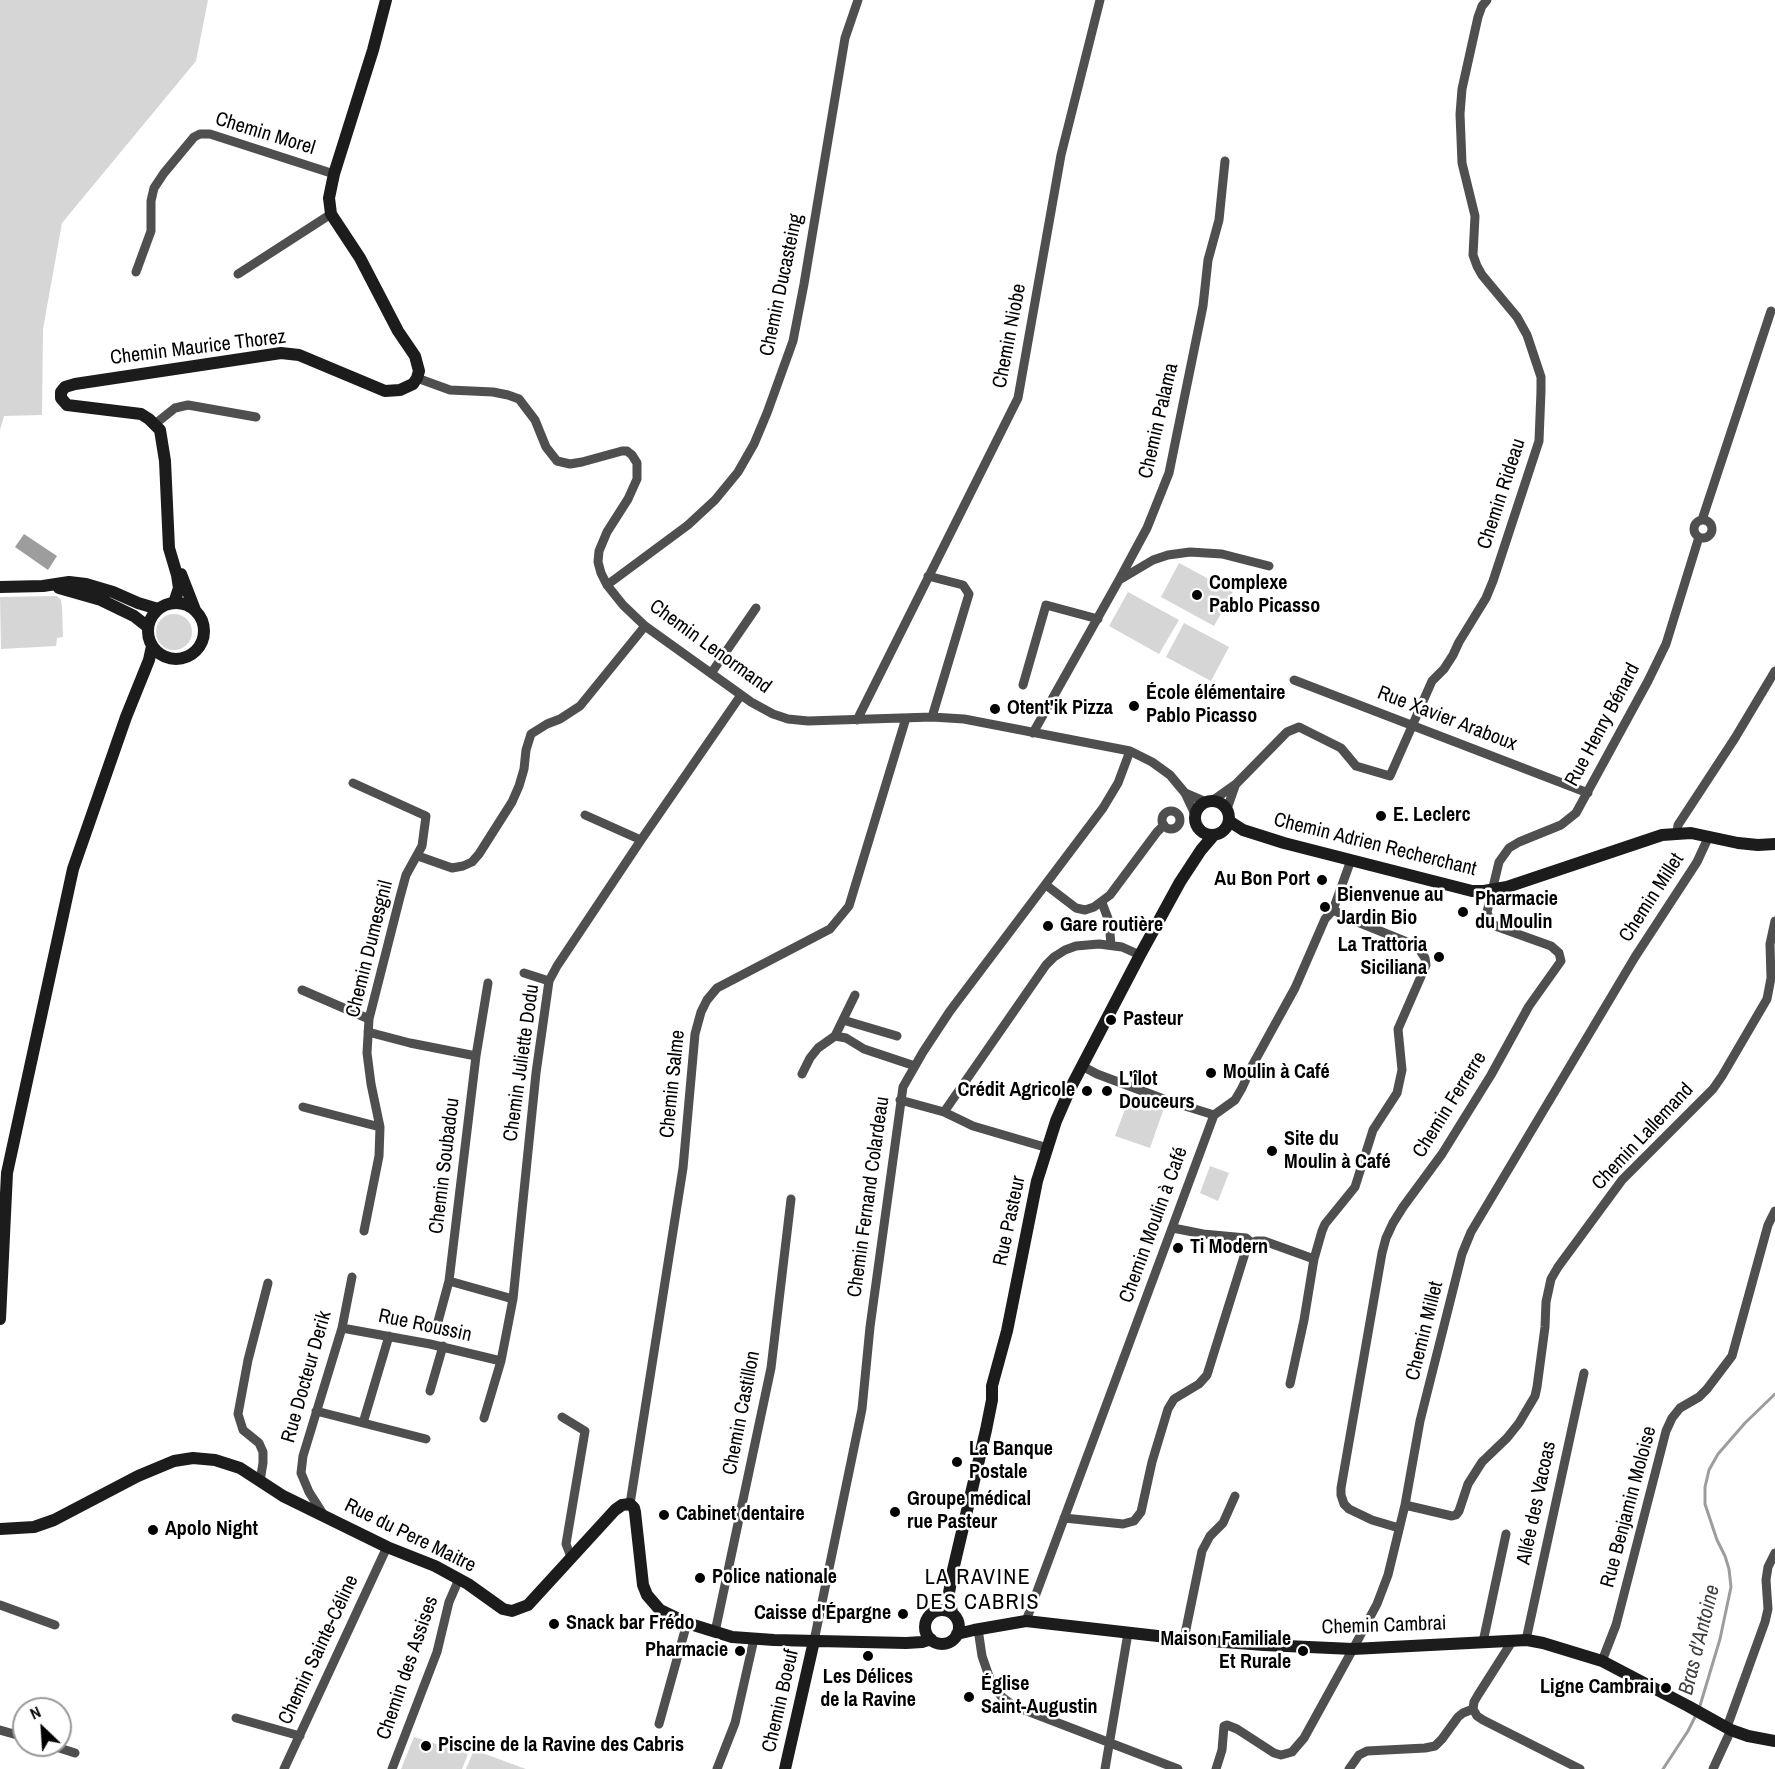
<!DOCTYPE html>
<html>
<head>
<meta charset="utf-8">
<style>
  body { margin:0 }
  #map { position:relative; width:1775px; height:1769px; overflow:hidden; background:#fff; font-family:"Archivo Narrow",sans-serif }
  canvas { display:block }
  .north { position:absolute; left:12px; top:1697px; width:60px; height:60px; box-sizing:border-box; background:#fff; border:2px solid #999; border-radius:50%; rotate:335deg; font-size:16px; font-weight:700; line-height:24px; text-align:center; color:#000 }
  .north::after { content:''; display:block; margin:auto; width:21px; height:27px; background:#000; clip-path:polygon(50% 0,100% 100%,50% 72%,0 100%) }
</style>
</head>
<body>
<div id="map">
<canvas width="1775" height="1769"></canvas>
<div class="north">N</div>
</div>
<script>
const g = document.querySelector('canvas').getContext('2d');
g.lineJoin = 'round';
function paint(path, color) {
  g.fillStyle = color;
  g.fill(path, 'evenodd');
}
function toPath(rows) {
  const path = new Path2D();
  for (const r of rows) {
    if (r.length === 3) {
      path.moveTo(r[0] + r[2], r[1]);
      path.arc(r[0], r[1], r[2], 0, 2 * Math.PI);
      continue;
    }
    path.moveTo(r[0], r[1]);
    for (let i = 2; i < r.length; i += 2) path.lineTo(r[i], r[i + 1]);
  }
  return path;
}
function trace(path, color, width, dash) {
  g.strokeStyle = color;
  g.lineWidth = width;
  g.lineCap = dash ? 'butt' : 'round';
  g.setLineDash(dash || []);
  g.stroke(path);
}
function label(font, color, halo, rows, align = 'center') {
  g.font = font + ' "Archivo Narrow",sans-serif';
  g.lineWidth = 5;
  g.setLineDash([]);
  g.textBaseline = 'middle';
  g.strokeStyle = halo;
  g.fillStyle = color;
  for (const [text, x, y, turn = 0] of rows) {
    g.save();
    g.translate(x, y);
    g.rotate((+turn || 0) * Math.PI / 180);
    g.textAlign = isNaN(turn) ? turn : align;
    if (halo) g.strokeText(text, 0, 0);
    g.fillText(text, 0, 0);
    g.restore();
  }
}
paint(toPath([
  [0,0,208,0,196,61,62,223,43,329,42,415,4,416,0,430],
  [1179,563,1233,592,1214,626,1161,597],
  [1128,592,1179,620,1159,654,1109,626],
  [57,596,61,600,62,607,63,637,57,638,56,646,1,649,0,597],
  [174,632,18],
  [1184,623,1229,647,1211,681,1166,657],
  [1130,1096,1164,1108,1150,1148,1115,1136],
  [1210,1166,1229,1173,1218,1201,1200,1193],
  [414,1737,468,1754,462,1769,401,1769],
  [474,1750,526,1769,466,1769]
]), '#d6d6d6');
paint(toPath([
  [24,534,57,556,48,570,15,547]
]), '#9d9d9d');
trace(toPath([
  [1699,1709,1720,1639,1731,1587,1729,1569,1725,1556,1717,1540,1705,1504,1705,1487,1709,1470,1718,1454,1745,1423,1775,1394],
  [1663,1769,1688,1731,1696,1715]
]), '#9d9d9d', 3);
trace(toPath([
  [136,272,151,231,151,201,154,188,164,173,194,137,200,134,210,134,334,174],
  [238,274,331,214],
  [417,378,450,390,493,392,508,395,519,399,535,420,546,447,557,461,570,464,582,462,622,451,627,451,632,455,637,463,637,479,628,499,607,532,599,551,598,562,601,573,607,585,623,605,645,626,751,702,773,714,788,719,808,721,932,717,964,719,1130,751,1152,762,1170,775,1185,793,1195,814],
  [155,424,175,408,188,405,256,417],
  [1702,520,1771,311],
  [1703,529,9],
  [928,576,963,585,969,594,932,717],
  [1121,579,1153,560,1168,555,1190,552,1222,554,1269,566],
  [607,585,688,525,715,500,738,472,754,444,767,413,793,341,804,284,845,38,858,0],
  [712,672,756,608],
  [1294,680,1588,793],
  [1023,685,1046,605,1098,619],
  [857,720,1018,398,1061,155,1100,0],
  [1033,733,1119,580,1147,528,1169,473,1203,306,1208,260,1219,220,1225,161],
  [353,783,426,816,422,846,406,875,400,897,369,1019,367,1053,371,1084,380,1127,379,1156,364,1231],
  [1185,793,1206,802],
  [1212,801,1236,784,1287,732,1299,727,1341,748,1356,766,1390,776,1432,681,1444,669,1453,655,1459,642,1486,598,1493,581,1539,441,1541,391,1541,377,1527,335,1517,317,1482,275,1477,266,1473,255,1475,216,1462,163,1460,114,1462,89,1478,17,1482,6,1487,0],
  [1227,809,1235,786],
  [1171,820,9],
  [585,815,641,840],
  [1677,833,1678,825,1735,738,1775,671],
  [418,856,452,868,463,866,472,862,479,854,512,802,519,786,524,769,526,750,531,734,547,724,560,719,580,706,645,626],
  [1046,885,1076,908,1085,910,1094,907,1110,895,1157,832,1164,825],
  [1102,903,1109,921,1111,945],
  [524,973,549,981],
  [302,990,369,1019],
  [843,1020,897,1036],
  [368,1032,410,1043,476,1056],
  [835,1036,846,1038,864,1049,915,1066],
  [1082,1066,1097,1074,1169,1101,1214,1115],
  [802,1074,810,1058,818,1048,835,1036,855,995],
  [900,1100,944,1112,973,1126,1048,1148],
  [303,1107,380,1127],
  [944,1112,1046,965,1054,957,1065,950,1076,946,1099,944,1122,947,1140,955],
  [1173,1228,1203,1234,1246,1238,1252,1243],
  [449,1281,513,1299],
  [342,1328,430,1344,501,1361],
  [436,1329,449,1281,476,1056,488,983],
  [1290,1384,1304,1320,1314,1259,1322,1231,1325,1224,1355,1187,1373,1130,1397,1093,1402,1070,1398,1029,1426,965,1425,958,1417,946,1360,923,1333,910],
  [430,1391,443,1346],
  [316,1411,426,1439],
  [562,1417,585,1431,566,1544,571,1557],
  [484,1418,501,1361,513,1299,536,1073,549,981,557,966,641,840,741,695],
  [363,1423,389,1336],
  [260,1481,263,1463,263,1452,259,1443,243,1430,238,1414,248,1360,268,1283],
  [630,1504,683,1168,695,1034,701,1012,707,1000,717,988,830,929,849,906,906,718],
  [1405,1505,1452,1516,1456,1515,1459,1511,1468,1484,1482,1462,1507,1438,1519,1423,1535,1396,1537,1387,1545,1327,1546,1302,1551,1279,1558,1267,1622,1180,1713,1089,1722,1076,1767,999,1771,978,1770,944,1775,921],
  [325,1517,309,1492,301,1473,303,1456,342,1328,352,1277],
  [1064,1518,1123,1524,1134,1521,1141,1512,1152,1462,1168,1409,1174,1399,1199,1384,1207,1375,1246,1250,1250,1245,1256,1241,1264,1241,1314,1259],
  [1399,1528,1372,1520,1349,1509,1344,1504,1341,1495,1341,1488,1382,1253,1386,1238,1393,1223,1403,1207,1442,1154,1491,1075,1529,1006,1561,961,1559,953,1551,946,1498,927,1491,923,1487,912,1499,862,1509,848,1519,842,1561,825,1576,813,1648,681,1666,644,1699,537],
  [0,1605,55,1625],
  [1026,1621,1214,1115,1235,1100,1242,1088,1252,1066,1295,988,1325,919,1333,910,1351,860],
  [978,1629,982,1656,992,1685,1002,1697,1014,1706,1178,1769],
  [715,1632,771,1368,791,1199],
  [1184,1639,1202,1551,1210,1536,1223,1523,1235,1496],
  [1513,1640,1478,1695,1474,1702,1473,1709,1477,1716,1483,1720,1580,1769],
  [1526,1640,1584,1373],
  [814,1641,862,1409,870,1327,903,1087,923,1052,950,1011,1103,808,1118,783,1130,751],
  [1483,1642,1506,1534],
  [1602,1661,1616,1625,1666,1431,1672,1418,1680,1408,1699,1397,1707,1389,1732,1356,1768,1225,1775,1211],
  [236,1718,300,1736],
  [659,1724,687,1623],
  [1727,1727,1765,1622,1768,1609,1766,1580,1768,1567,1775,1553],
  [0,1730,24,1737],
  [50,1745,75,1753],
  [284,1769,387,1547],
  [392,1769,437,1652,449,1602,459,1579],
  [717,1769,735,1723,754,1639],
  [1105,1769,1128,1633],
  [1216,1769,1222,1750,1224,1726,1227,1725,1237,1729,1274,1753,1281,1755,1292,1752,1304,1738,1353,1649,1377,1604,1388,1575,1405,1505,1420,1421,1462,1254,1471,1232,1635,957,1697,862,1709,836],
  [1349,1769,1359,1755,1367,1751,1425,1748,1435,1746,1442,1739,1458,1717,1463,1713,1473,1709],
  [1713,1769,1731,1730]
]), '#4f4f4f', 9);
trace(toPath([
  [181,574,195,610],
  [0,587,43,586,69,582,86,584,113,592,138,603,158,609],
  [59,588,101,600,134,616,148,627],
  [176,631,28],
  [174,603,179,588,177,575,169,548,165,461,160,430,149,419,141,414,67,405,61,398,61,392,65,387,75,384,281,353,299,355,385,391,400,390,413,384,417,378,419,371,415,356,398,331,360,258,331,214,329,198,334,174,373,50,386,0],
  [1212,818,17],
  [1229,821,1243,830,1284,843,1472,891,1484,891,1507,887,1662,835,1691,833,1738,843,1758,845,1775,844],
  [0,1319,7,1173,73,869,126,717,149,660,152,646],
  [0,1529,34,1527,54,1520,138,1476,174,1461,193,1458,215,1460,240,1468,283,1496,387,1547,435,1566,468,1584,503,1609,512,1611,528,1605,615,1510,622,1505,630,1504,634,1508,635,1512,643,1585,647,1595,660,1610,687,1623,732,1637,774,1640,906,1643,922,1642,931,1639],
  [942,1627,17],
  [952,1613,949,1593,953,1570,986,1430,992,1400,992,1386,1007,1331,1037,1181,1056,1121,1070,1089,1140,955,1180,882,1201,850,1213,836],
  [957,1634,974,1630,1026,1621,1184,1639,1264,1645,1353,1649,1527,1640,1543,1643,1602,1661,1688,1706,1731,1730,1748,1736,1775,1741],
  [785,1769,814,1641]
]), '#1c1c1c', 12);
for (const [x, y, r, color] of [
  [1197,595,6,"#000"],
  [1134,706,6,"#000"],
  [995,709,6,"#000"],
  [1381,816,6,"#000"],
  [1322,880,6,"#000"],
  [1325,907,6,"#000"],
  [1463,912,6,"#000"],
  [1048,926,6,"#000"],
  [1439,957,6,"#000"],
  [1111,1020,6,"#000"],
  [1211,1073,6,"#000"],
  [1087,1091,6,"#000"],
  [1107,1091,6,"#000"],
  [1272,1151,6,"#000"],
  [1178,1248,6,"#000"],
  [957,1462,6,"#000"],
  [895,1512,6,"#000"],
  [664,1515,6,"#000"],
  [153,1530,6,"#000"],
  [700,1578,6,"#000"],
  [903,1614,6,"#000"],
  [554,1624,6,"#000"],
  [740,1651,6,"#000"],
  [1303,1651,6,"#000"],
  [868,1656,6,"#000"],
  [1666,1688,6,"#000"],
  [969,1697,6,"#000"],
  [426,1746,6,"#000"]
]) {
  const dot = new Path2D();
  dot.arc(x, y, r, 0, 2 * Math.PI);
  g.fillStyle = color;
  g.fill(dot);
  trace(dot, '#fff', 2);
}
label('20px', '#000', '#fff', [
  ["Chemin Morel",265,134,17],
  ["Chemin Ducasteing",782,285,-78],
  ["Chemin Niobe",1010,336,-79],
  ["Chemin Maurice Thorez",198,348,-7],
  ["Chemin Palama",1159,421,-77],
  ["Chemin Rideau",1502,494,-72],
  ["Chemin Lenormand",710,647,36],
  ["Rue Xavier Araboux",1447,719,21],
  ["Rue Henry Bénard",1603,725,-62],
  ["Chemin Adrien Recherchant",1375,845,14],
  ["Chemin Millet",1652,898,-57],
  ["Chemin Dumesgnil",370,949,-76],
  ["Chemin Juliette Dodu",522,1063,-82],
  ["Chemin Salme",673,1084,-84],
  ["Chemin Ferrerre",1450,1105,-58],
  ["Chemin Lallemand",1643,1137,-47],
  ["Chemin Soubadou",445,1166,-83],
  ["Chemin Fernand Colardeau",869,1197,-82],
  ["Rue Pasteur",1010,1221,-78],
  ["Chemin Moulin à Café",1154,1225,-70],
  ["Rue Roussin",425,1326,12],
  ["Chemin Millet",1425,1331,-76],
  ["Rue Docteur Derik",307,1377,-74],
  ["Chemin Castillon",742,1413,-79],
  ["Allée des Vacoas",1537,1503,-78],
  ["Rue Benjamin Moloise",1629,1507,-75],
  ["Rue du Pere Maitre",410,1536,26],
  ["Chemin Cambrai",1384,1626,-2],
  ["Chemin Sainte-Céline",319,1650,-65],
  ["Chemin des Assises",408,1668,-71],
  ["Chemin Boeuf",781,1701,-77]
]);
label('bold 20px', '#000', '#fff', [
  ["Complexe",1209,584],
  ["Pablo Picasso",1209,607],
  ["École élémentaire",1146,694],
  ["Pablo Picasso",1146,717],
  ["Otent'ik Pizza",1007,709],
  ["E. Leclerc",1393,816],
  ["Au Bon Port",1310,880,"right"],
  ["Bienvenue au",1337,896],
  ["Jardin Bio",1337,919],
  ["Pharmacie",1475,900],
  ["du Moulin",1475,923],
  ["Gare routière",1060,926],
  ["La Trattoria",1427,946,"right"],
  ["Siciliana",1427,969,"right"],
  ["Pasteur",1123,1020],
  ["Moulin à Café",1223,1073],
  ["L'îlot",1119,1080],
  ["Douceurs",1119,1103],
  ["Crédit Agricole",1075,1091,"right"],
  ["Site du",1284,1140],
  ["Moulin à Café",1284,1163],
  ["Ti Modern",1190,1248],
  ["La Banque",969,1450],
  ["Postale",969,1473],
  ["Groupe médical",907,1500],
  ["rue Pasteur",907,1523],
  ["Cabinet dentaire",676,1515],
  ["Apolo Night",165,1530],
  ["Police nationale",712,1578],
  ["Caisse d'Épargne",891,1614,"right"],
  ["Snack bar Frédo",566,1624],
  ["Maison Familiale",1291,1640,"right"],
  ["Et Rurale",1291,1663,"right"],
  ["Pharmacie",728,1651,"right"],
  ["Les Délices",868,1678,"center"],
  ["de la Ravine",868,1701,"center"],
  ["Église",981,1685],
  ["Saint-Augustin",981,1708],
  ["Ligne Cambrai",1654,1688,"right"],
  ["Piscine de la Ravine des Cabris",438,1746]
], 'left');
label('italic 21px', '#3e3e3e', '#fff', [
  ["Bras d'Antoine",1700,1640,-76]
]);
g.letterSpacing = '1.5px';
label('22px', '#000', '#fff', [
  ["LA RAVINE",978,1578],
  ["DES CABRIS",978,1603]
]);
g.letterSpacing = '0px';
</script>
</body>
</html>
